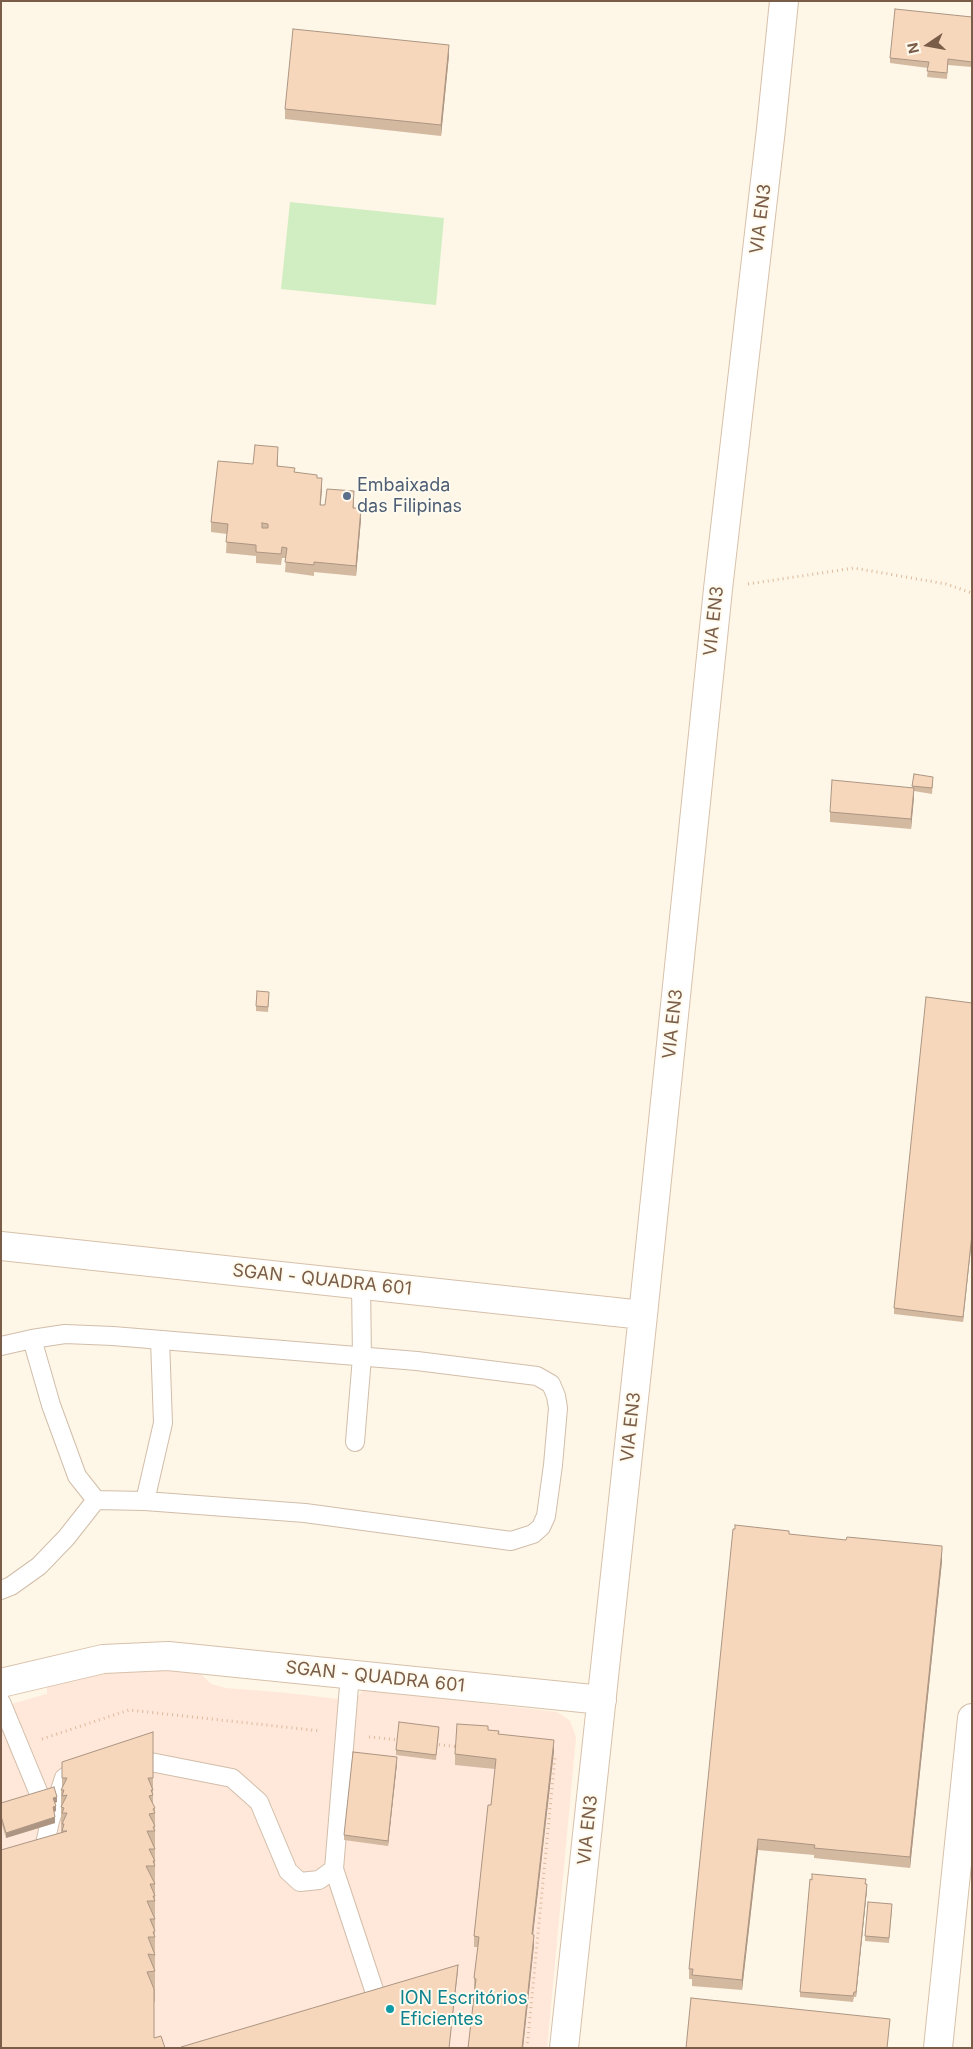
<!DOCTYPE html>
<html>
<head>
<meta charset="utf-8">
<style>
  body { margin:0 }
  #map { position:relative; width:973px; height:2049px; overflow:hidden; background:#fef6e6; font-family:Inter,sans-serif }
  canvas { display:block }
  .frame { position:absolute; inset:0; border:2px solid #7a5d48; pointer-events:none }
  .north { position:absolute; left:903px; top:20px; width:50px; height:50px; -webkit-text-stroke:4px #fffaee; paint-order:stroke; rotate:258deg; font-size:14px; font-weight:700; line-height:20px; text-align:center; color:#7a5d48 }
  .north::after { content:''; display:block; margin:auto; width:18px; height:22px; background:#7a5d48; clip-path:polygon(50% 0,100% 100%,50% 72%,0 100%) }
</style>
</head>
<body>
<div id="map">
<canvas width="973" height="2049"></canvas>
<div class="frame"></div>
<div class="north">N</div>
</div>
<script>
const g = document.querySelector('canvas').getContext('2d');
g.lineJoin = 'round';
function paint(path, color) {
  g.fillStyle = color;
  g.fill(path, 'evenodd');
}
function toPath(rows) {
  const path = new Path2D();
  for (const r of rows) {
    path.moveTo(r[0], r[1]);
    for (let i = 2; i < r.length; i += 2) path.lineTo(r[i], r[i + 1]);
  }
  return path;
}
function trace(path, color, width, dash) {
  g.strokeStyle = color;
  g.lineWidth = width;
  g.lineCap = dash ? 'butt' : 'round';
  g.setLineDash(dash || []);
  g.stroke(path);
}
function label(font, color, halo, rows, align = 'center') {
  g.font = font + ' Inter,sans-serif';
  g.lineWidth = 4;
  g.setLineDash([]);
  g.textBaseline = 'middle';
  g.strokeStyle = halo;
  g.fillStyle = color;
  for (const [text, x, y, turn = 0] of rows) {
    g.save();
    g.translate(x, y);
    g.rotate((+turn || 0) * Math.PI / 180);
    g.textAlign = isNaN(turn) ? turn : align;
    if (halo) g.strokeText(text, 0, 0);
    g.fillText(text, 0, 0);
    g.restore();
  }
}
paint(toPath([
  [151,1667,199,1672,211,1684,226,1688,287,1693,355,1701,362,1691,369,1690,557,1712,570,1721,576,1737,547,2048,1,2048,1,1707,47,1694,47,1686,54,1677]
]), '#ffe7d9');
paint(toPath([
  [290,202,444,218,436,305,281,289]
]), '#d1eec3');
const lane = toPath([
  [32,1339,51,1405,77,1476,96,1500],
  [1,1346,32,1339,65,1334,113,1336,417,1361,537,1376,551,1384,556,1396,558,1408,553,1465,546,1516,541,1527,533,1534,511,1541,305,1513,145,1501,96,1500],
  [355,1442,362,1357,361,1285],
  [145,1501,163,1423,160,1340],
  [1,1590,11,1586,39,1566,66,1538,96,1500],
  [1,1702,47,1813],
  [130,1758,232,1778,259,1802,288,1871,300,1882,319,1880,334,1869,350,1674],
  [42,1858,50,1821,64,1778,77,1769],
  [334,1869,376,1996]
]);
const secondary = toPath([
  [1,1246,643,1315],
  [1,1683,103,1659,168,1656,602,1700],
  [564,2048,643,1315,718,589,771,129,784,1],
  [938,2048,972,1718]
]);
trace(lane, '#d1beaa', 20);
trace(secondary, '#d7c1aa', 30);
trace(toPath([
  [748,584,854,568,946,584,972,593],
  [369,1737,400,1740],
  [42,1739,129,1710,321,1731],
  [434,1744,460,1747],
  [527,2048,555,1757,550,1757]
]), '#dcba9d', 3, [1, 4]);
trace(lane, '#fff', 18);
trace(secondary, '#fff', 28);
paint(toPath([
  [972,17,972,67,948,65,947,79,927,77,928,68,890,63,890,58],
  [449,55,441,136,285,119,285,109],
  [278,457,278,466,295,472,317,478,322,488,320,505,325,505,354,501,354,508,361,519,356,576,314,572,314,576,285,572,286,558,282,558,281,565,256,563,256,556,226,553,227,534,211,532,211,522,253,464],
  [914,774,933,782,932,794,914,791,911,829,830,822,830,812,912,787],
  [269,997,268,1012,256,1011,256,1006],
  [972,1003,963,1322,894,1314,894,1308],
  [789,1534,942,1561,910,1868,814,1858,814,1855,758,1850,742,1990,692,1986,692,1979,689,1979,689,1969],
  [488,1730,499,1734,554,1751,533,1934,534,1945,523,2048,468,2048,475,1989,474,1989,474,1978,478,1947,474,1947,474,1936,491,1805,495,1769,455,1765,455,1754],
  [153,1732,153,1806,155,1808,155,2002,154,2002,154,2038,1,2048,61,1832,61,1790,62,1788,62,1762],
  [439,1732,436,1760,396,1755,396,1750],
  [397,1763,388,1846,344,1840,344,1835],
  [57,1802,55,1803,56,1811,54,1812,55,1823,6,1838,1,1822,1,1803],
  [866,1884,867,1889,856,1997,854,1997,853,2002,800,1997,800,1992],
  [892,1909,889,1943,865,1941,865,1936]
]), '#d4b9a1');
paint(toPath([
  [449,45,449,55,441,136,441,125],
  [322,478,322,488,320,515,320,505],
  [361,508,361,519,356,576,356,566],
  [914,788,914,798,911,829,911,819],
  [972,1234,972,1239,963,1322,963,1317],
  [942,1550,942,1561,910,1868,910,1857],
  [554,1740,554,1751,532,1944,532,1934],
  [397,1757,397,1763,388,1846,388,1841],
  [57,1797,57,1802,53,1803,53,1798],
  [56,1806,56,1811,53,1812,53,1807],
  [55,1817,55,1823,6,1838,6,1833],
  [758,1839,758,1850,742,1990,742,1980],
  [867,1884,867,1889,856,1997,856,1992],
  [534,1935,534,1945,523,2048,522,2048],
  [458,1965,458,1970,449,2048]
]), '#ac9683');
const building = toPath([
  [895,9,972,17,972,62,948,59,947,73,927,71,929,62,890,58,895,9],
  [293,29,449,45,441,125,285,109,293,29],
  [255,445,278,447,277,466,295,468,294,472,317,475,317,478,322,478,320,505,325,505,327,489,354,491,353,508,361,508,356,566,314,562,314,565,285,562,287,548,282,547,281,554,256,552,256,545,226,542,228,524,211,522,218,461,253,464,255,445],
  [262,523,268,524,268,528,262,528,262,523],
  [914,774,933,777,932,788,912,786,914,774],
  [832,780,914,788,911,819,830,812,832,780],
  [257,991,269,992,268,1007,256,1006,257,991],
  [926,997,972,1003,972,1234,963,1317,894,1308,926,997],
  [735,1525,789,1531,789,1534,846,1540,847,1537,942,1546,942,1550,910,1857,814,1848,815,1845,758,1839,742,1980,692,1975,693,1969,689,1969,733,1529,735,1529,735,1525],
  [399,1722,439,1727,436,1755,396,1750,399,1722],
  [457,1724,488,1726,488,1730,499,1731,498,1734,554,1740,532,1934,534,1935,522,2048,468,2048,476,1979,474,1978,479,1937,474,1936,488,1805,491,1805,496,1759,455,1754,457,1724],
  [153,1732,153,1778,148,1778,153,1790,151,1790,153,1795,149,1796,155,1808,153,1809,155,1813,149,1814,155,1826,153,1827,155,1831,147,1831,155,1849,149,1849,155,1861,153,1861,155,1866,146,1866,155,1884,150,1884,155,1896,153,1896,155,1901,147,1901,155,1919,150,1919,155,1931,153,1932,155,1937,148,1937,155,1955,148,1954,155,1971,147,1972,154,1989,154,2038,161,2036,165,2048,1,2048,1,1850,67,1831,62,1831,64,1824,62,1824,67,1813,62,1813,64,1808,61,1807,67,1795,62,1796,64,1790,61,1790,67,1778,62,1778,62,1762,153,1732],
  [353,1752,397,1757,388,1841,344,1835,353,1752],
  [54,1787,57,1797,53,1798,56,1806,53,1807,55,1817,6,1833,1,1816,1,1803,54,1787],
  [812,1874,866,1879,865,1884,867,1884,856,1992,854,1992,853,1996,800,1992,810,1879,812,1880,812,1874],
  [868,1902,892,1904,889,1938,865,1936,868,1902],
  [458,1965,449,2048,181,2048,181,2047,458,1965],
  [691,1998,890,2019,887,2048,686,2048,691,1998]
]);
paint(building, '#f6d7bb');
trace(building, '#ac9683', 1);
for (const [x, y, r, color] of [
  [347,496,5,"#5c6f8a"],
  [390,2009,5,"#0f9aa8"]
]) {
  const dot = new Path2D();
  dot.arc(x, y, r, 0, 2 * Math.PI);
  g.fillStyle = color;
  g.fill(dot);
  trace(dot, '#fffaee', 2);
}
label('18px', '#7a5d48', '#fffaee', [
  ["VIA EN3",761,219,-83],
  ["VIA EN3",714,621,-84],
  ["VIA EN3",673,1024,-84],
  ["SGAN - QUADRA 601",322,1280,6],
  ["VIA EN3",631,1427,-84],
  ["SGAN - QUADRA 601",375,1677,6],
  ["VIA EN3",588,1830,-84]
]);
label('18px', '#4e5e75', '#fffaee', [
  ["Embaixada",357,486],
  ["das Filipinas",357,507]
], 'left');
label('18px', '#0d838f', '#fffaee', [
  ["ION Escritórios",400,1999],
  ["Eficientes",400,2020]
], 'left');
</script>
</body>
</html>
